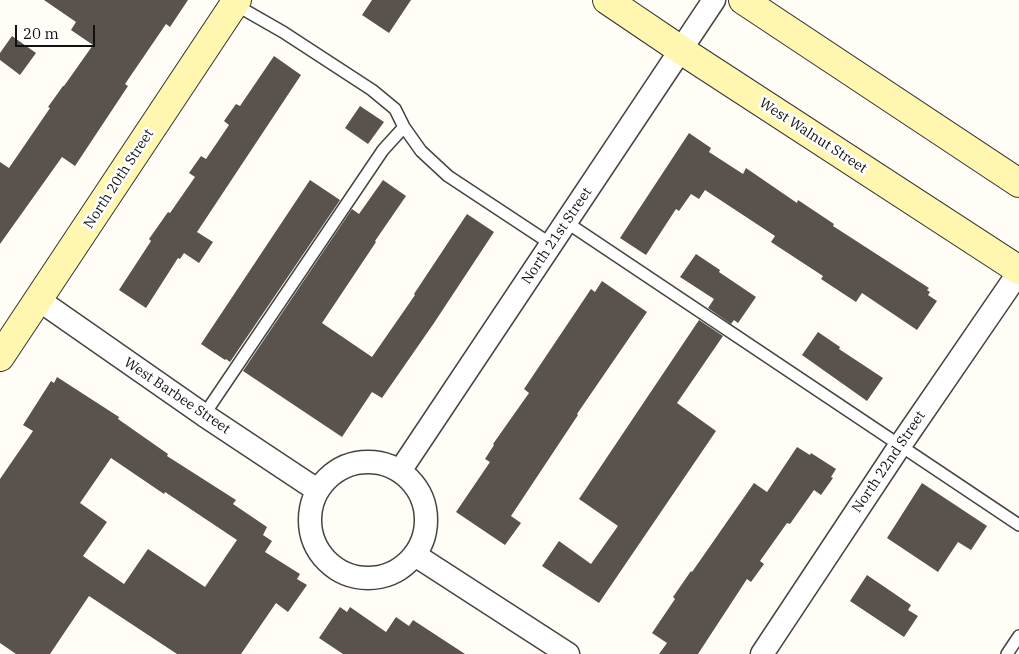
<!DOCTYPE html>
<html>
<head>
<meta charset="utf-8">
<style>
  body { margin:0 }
  #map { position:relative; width:1019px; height:654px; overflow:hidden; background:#fffdf5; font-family:"IBM Plex Serif",serif }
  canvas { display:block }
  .scale { position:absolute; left:15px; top:25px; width:80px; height:22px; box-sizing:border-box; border:2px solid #111; border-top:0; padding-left:6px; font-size:15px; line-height:18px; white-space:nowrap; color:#111; -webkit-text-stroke:4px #fff; paint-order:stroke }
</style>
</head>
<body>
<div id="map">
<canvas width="1019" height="654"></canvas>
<div class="scale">20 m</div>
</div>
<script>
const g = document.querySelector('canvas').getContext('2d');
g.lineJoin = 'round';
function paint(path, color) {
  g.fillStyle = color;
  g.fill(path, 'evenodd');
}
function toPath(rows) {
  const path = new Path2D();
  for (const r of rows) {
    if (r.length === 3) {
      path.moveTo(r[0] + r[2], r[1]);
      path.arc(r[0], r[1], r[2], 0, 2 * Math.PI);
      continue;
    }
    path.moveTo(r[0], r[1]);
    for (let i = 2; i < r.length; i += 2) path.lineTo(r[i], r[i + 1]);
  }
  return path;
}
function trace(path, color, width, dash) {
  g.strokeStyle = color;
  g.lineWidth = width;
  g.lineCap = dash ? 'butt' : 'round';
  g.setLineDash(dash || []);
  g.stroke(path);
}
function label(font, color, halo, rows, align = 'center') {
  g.font = font + ' "IBM Plex Serif",serif';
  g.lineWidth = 5;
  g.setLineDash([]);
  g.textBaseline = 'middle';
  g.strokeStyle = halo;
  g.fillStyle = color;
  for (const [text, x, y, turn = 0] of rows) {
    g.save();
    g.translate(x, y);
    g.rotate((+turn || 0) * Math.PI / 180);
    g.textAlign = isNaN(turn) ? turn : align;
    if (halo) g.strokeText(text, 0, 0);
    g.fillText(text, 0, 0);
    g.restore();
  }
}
paint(toPath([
  [44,0,188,0,170,27,166,24,125,84,128,86,75,166,62,157,0,244,0,162,9,168,50,108,48,107,63,86,64,86,93,45,71,30,76,22],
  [372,0,411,0,389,33,362,15],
  [12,36,36,53,20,75,0,60,0,53],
  [274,56,301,75,197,232,213,242,199,263,184,253,180,259,178,258,146,308,119,290,151,241,149,239,168,212,170,213,195,177,189,173,201,156,206,159,229,125,224,121,236,104,240,106],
  [360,106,384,122,368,144,345,128],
  [689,133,711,148,709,152,743,174,746,168,797,203,798,200,834,224,833,226,929,288,927,290,930,292,928,295,937,301,917,330,862,293,856,302,821,279,823,276,771,242,775,236,705,190,699,199,691,194,679,211,676,209,646,255,620,238],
  [310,180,340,200,230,362,226,359,225,360,201,344],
  [383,180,406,196,375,241,376,242,322,323,372,357,415,295,414,294,467,214,494,232,434,323,382,398,372,392,342,437,243,371,352,209,359,214],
  [696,254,720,270,719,272,756,297,738,323,734,320,731,324,708,308,714,299,680,277],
  [602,281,647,312,577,414,578,415,511,516,521,523,505,545,456,512,490,462,485,459,494,445,493,444,529,393,524,389,591,289,595,292],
  [699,320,723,336,677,403,716,431,599,603,542,566,559,541,591,564,618,526,579,499],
  [818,332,840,347,839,349,883,378,867,401,802,355],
  [57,377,119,417,118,419,168,454,167,456,236,500,233,504,267,527,263,535,272,541,265,552,300,574,297,579,307,585,288,612,276,603,241,654,177,654,89,596,50,654,16,654,0,643,0,479,33,431,23,425,51,381,54,383],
  [111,458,164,494,165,492,237,540,205,587,148,549,124,584,83,556,107,522,80,503],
  [797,447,810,455,811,453,836,469,831,477,833,478,821,495,814,490,790,524,787,523,760,561,764,564,751,582,747,579,698,654,659,654,667,643,652,633,675,599,673,597,691,571,692,572,754,483,767,492],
  [922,483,987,526,971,550,958,542,938,572,887,538],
  [867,575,911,605,908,610,918,616,904,637,850,601],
  [340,607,347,612,350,607,386,632,396,617,409,626,413,620,465,654,343,654,319,638]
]), '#5a524d');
const lane = toPath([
  [234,4,283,32,372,90,395,109,404,127,421,151,448,176,551,244],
  [566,222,1019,525],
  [204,415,383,150,404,127],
  [1007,654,1019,636]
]);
const street = toPath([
  [39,300,204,415,317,490],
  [368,520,58],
  [400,471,714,0],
  [415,555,568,654],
  [762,654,899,447,1019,272]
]);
const secondary = toPath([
  [607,0,681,50,1019,270],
  [743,0,1019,183],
  [0,357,237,0]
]);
trace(lane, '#444', 14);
trace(street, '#444', 25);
trace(secondary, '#333', 30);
trace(lane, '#fff', 11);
trace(street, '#fff', 22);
trace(secondary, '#fff6b0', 28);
label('14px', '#111', '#fff', [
  ["West Walnut Street",813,136,33],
  ["North 20th Street",119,179,-57],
  ["North 21st Street",557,236,-56],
  ["West Barbee Street",177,396,34],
  ["North 22nd Street",889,462,-56]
]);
</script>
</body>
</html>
